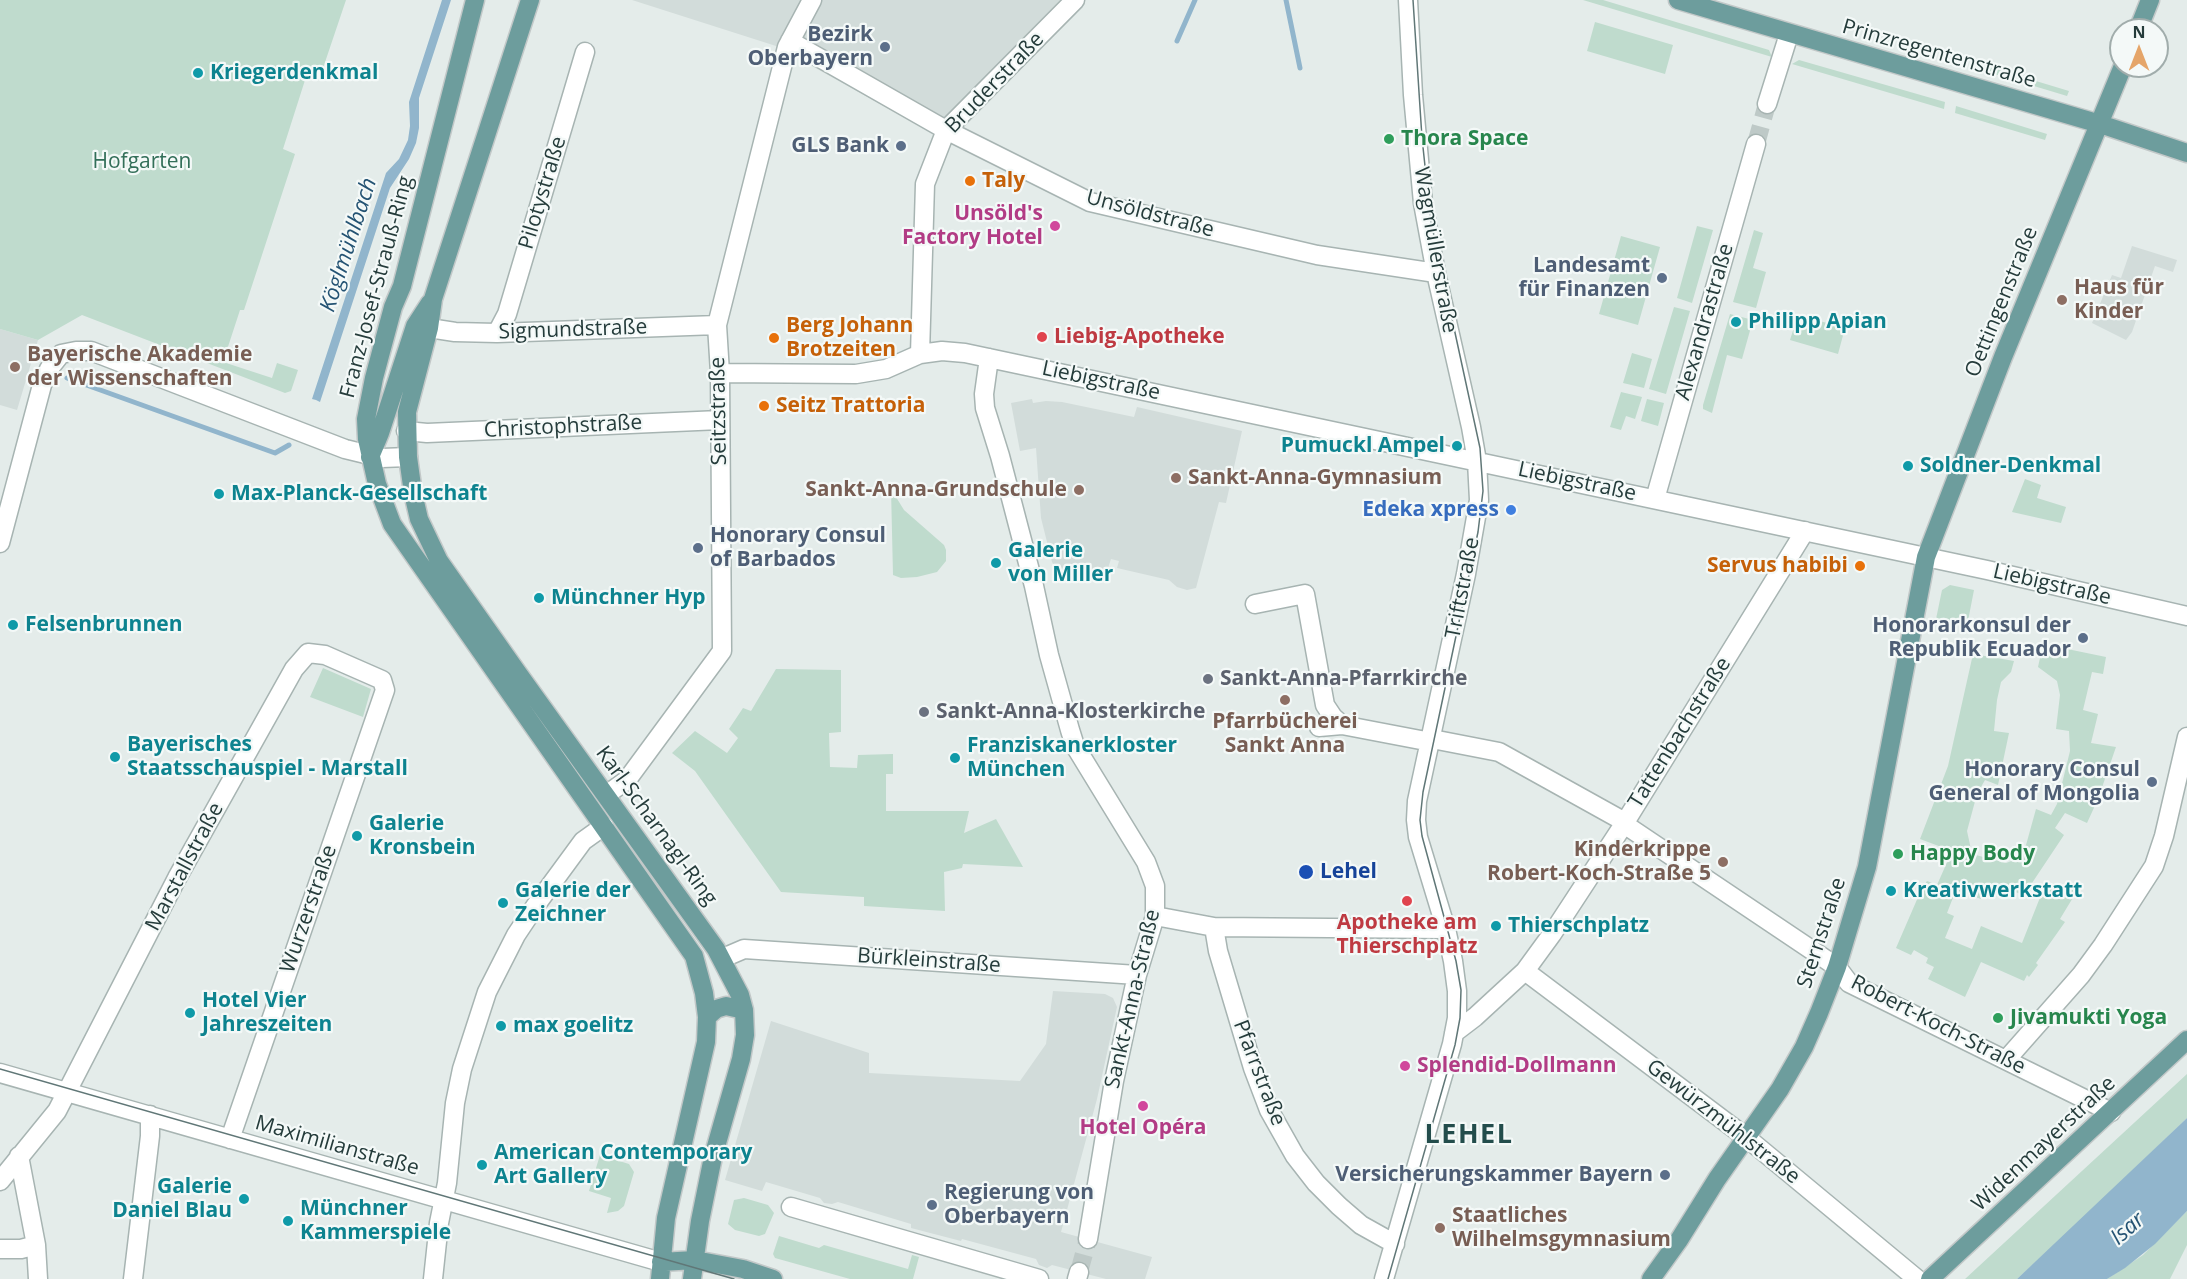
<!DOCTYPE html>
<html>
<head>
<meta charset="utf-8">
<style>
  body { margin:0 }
  #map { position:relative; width:2187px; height:1279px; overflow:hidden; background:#e4ecea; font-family:"Open Sans",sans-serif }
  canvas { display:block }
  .north { position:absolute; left:2109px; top:18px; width:60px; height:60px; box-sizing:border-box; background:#f4f9f8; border:2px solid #a1adac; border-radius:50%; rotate:0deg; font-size:16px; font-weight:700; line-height:24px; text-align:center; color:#253c3b }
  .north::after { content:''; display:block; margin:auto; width:21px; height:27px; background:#e5a569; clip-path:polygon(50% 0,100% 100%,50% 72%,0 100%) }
</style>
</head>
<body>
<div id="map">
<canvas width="2187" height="1279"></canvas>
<div class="north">N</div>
</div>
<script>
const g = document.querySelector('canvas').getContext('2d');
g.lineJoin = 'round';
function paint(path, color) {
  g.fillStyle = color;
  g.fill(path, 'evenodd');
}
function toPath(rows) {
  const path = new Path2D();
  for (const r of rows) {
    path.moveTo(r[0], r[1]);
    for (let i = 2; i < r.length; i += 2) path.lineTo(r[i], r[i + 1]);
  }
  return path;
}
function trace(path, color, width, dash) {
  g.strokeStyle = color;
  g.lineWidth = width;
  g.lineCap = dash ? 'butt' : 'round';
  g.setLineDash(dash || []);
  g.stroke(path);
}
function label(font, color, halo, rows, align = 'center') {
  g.font = font + ' "Open Sans",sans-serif';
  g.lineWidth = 4.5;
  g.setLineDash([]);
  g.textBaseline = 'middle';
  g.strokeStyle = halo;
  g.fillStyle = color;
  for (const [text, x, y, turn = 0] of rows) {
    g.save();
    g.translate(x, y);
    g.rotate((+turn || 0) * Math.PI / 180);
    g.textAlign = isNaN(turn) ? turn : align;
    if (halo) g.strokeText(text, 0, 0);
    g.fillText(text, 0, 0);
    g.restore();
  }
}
paint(toPath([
  [632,0,1072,0,941,138,776,46],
  [2132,246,2177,260,2173,272,2155,266,2132,332,2126,340,2092,323,2112,275,2121,278],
  [0,329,38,340,17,410,0,405],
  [1032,399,1033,403,1046,401,1062,402,1134,417,1137,407,1242,431,1226,503,1219,502,1196,588,1187,590,1177,587,1169,580,1117,568,1119,561,1111,559,1104,580,1057,570,1052,562,1041,518,1036,448,1020,451,1011,403],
  [1053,991,1105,994,1113,998,1117,1007,1097,1099,1061,1232,1152,1257,1145,1279,1106,1279,1052,1265,1047,1268,1039,1265,1036,1259,962,1239,961,1241,911,1228,911,1224,838,1202,832,1204,824,1203,820,1198,766,1182,762,1191,725,1180,771,1021,869,1053,869,1073,1020,1081,1046,1044]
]), '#d2dcda');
paint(toPath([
  [0,0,346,0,319,80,306,77,283,149,295,154,244,310,240,310,223,362,272,378,277,363,298,370,291,391,285,393,82,315,38,340,0,329],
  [1583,0,1603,0,1769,50,1772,57],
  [1595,22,1673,45,1665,74,1587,51],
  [1799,60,1945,102,1944,109,1792,64],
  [1983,65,2069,91,2067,96,1981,70],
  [1956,106,2047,134,2045,140,1955,113],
  [1697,226,1713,230,1692,303,1677,298],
  [1754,230,1763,233,1753,268,1766,272,1756,308,1733,302],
  [1621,236,1660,247,1638,325,1599,314],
  [1674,307,1690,311,1666,394,1649,389],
  [1730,314,1753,320,1742,359,1727,355,1712,413,1703,409,1703,405],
  [1798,315,1845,328,1838,354,1790,340],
  [1632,353,1652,359,1644,388,1623,383],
  [1621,392,1642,397,1635,419,1626,416,1621,430,1610,427],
  [1647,399,1664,403,1658,426,1641,421],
  [2025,479,2041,485,2037,498,2066,507,2061,523,2012,512],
  [891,489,904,510,944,545,946,550,946,561,937,572,917,577,901,578,893,575],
  [1950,585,1974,590,1967,626,1936,619,1942,590],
  [2043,644,2106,657,2103,674,2092,672,2083,710,2098,714,2091,743,2116,747,2098,799,2087,823,2065,813,2055,828,2064,835,2024,895,1988,883,1981,899,1956,890,1947,913,1954,916,1945,938,1972,949,1981,926,2022,943,2043,890,2047,885,2056,883,2069,890,2075,882,2080,886,2060,919,2065,922,2036,963,2038,965,2029,977,2027,975,2024,981,1981,962,1965,997,1928,979,1934,967,1926,963,1928,958,1914,950,1911,955,1896,948,1922,888,1927,881,1937,885,1952,851,1920,839,1948,766,1973,654,2014,661,2011,672,2001,682,1997,700,1994,731,2009,733,1998,785,1985,780,1977,794,1967,831,1972,854,2006,863,2014,860,2026,845,2036,809,2051,815,2057,804,2070,751,2069,731,2056,729,2060,695,2057,681,2038,667],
  [323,668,371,689,363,717,310,697],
  [776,669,841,670,841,732,829,733,830,767,857,768,858,755,893,754,893,774,886,774,886,811,969,811,964,833,996,819,1023,867,963,864,962,868,944,872,945,911,864,906,864,897,781,892,695,771,672,753,695,731,727,753,738,738,729,729,743,708,751,711],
  [2187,1074,2187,1118,2074,1227,2017,1279,1965,1279],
  [600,1155,629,1164,634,1172,624,1206,618,1211,607,1213,611,1198,589,1191],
  [744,1198,768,1205,774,1213,765,1234,759,1236,735,1230,728,1224,734,1200],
  [2187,1211,2187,1245,2170,1279,2107,1279,2143,1255],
  [779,1236,819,1248,824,1245,908,1269,912,1255,919,1257,913,1279,850,1279,775,1258,773,1254]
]), '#bfdbcd');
paint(toPath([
  [442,0,451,0,419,98,419,128,416,143,409,159,390,188,320,402,316,400,312,399,386,173,399,159,408,140,410,126,409,102],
  [2187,1118,2187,1211,2155,1244,2125,1268,2107,1279,2017,1279]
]), '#91b5cc');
trace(toPath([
  [1286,0,1300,68],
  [1177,41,1195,0],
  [67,378,275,453,289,445]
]), '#91b5cc', 5);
trace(toPath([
  [1756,144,1767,104],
  [1079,1272,1088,1239]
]), '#bec9c7', 18, [18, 9]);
const minor = toPath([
  [790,41,946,130,1090,202,1317,255,1436,273],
  [1767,104,1789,34],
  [429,328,455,332,497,333,717,325],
  [497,333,507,314,585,52],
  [920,354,925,184,946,130,1075,0],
  [989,358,984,394,985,408,1000,456,1034,586,1049,655,1070,730,1075,746,1146,862,1155,886,1155,916,1137,975,1114,1081,1088,1239],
  [720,373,856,374,886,369,920,354,942,351,965,353,1987,570,2187,616],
  [406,431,427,433,720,420],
  [1655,499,1756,144],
  [0,543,42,385,49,369,61,354,76,351,91,351,345,449,382,458,408,457],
  [1255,604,1305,594,1325,705,1333,717,1342,725],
  [1319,727,1342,725,1431,742],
  [1432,739,1499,752,1625,822],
  [606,795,627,780,722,651,720,373,717,325,787,47,812,0],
  [1624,824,1837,967,1849,983,2111,1112],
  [1155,916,1214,927,1446,929],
  [1214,927,1218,951,1253,1068,1269,1110,1295,1156,1316,1183,1339,1206,1361,1225,1395,1244],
  [723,958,744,949,1137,975],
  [1525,971,1747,1138,1917,1279],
  [1454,1033,1475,1017,1525,971,1552,934,1624,824,1805,531],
  [2006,1060,2081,975,2103,945,2154,866,2164,836,2187,737],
  [0,1073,661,1262],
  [19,1156,36,1245,38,1279],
  [0,1181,57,1111,177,878,294,669,308,653,325,655,382,680,385,690,230,1139],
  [791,1207,1039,1279],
  [0,1249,21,1249,36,1245],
  [133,1279,150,1136,150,1115],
  [433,1279,439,1223,447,1183,455,1103,462,1069,487,992,516,935,536,905,583,841,604,826],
  [1077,1279,1079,1272],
  [1384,1279,1452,1044,1457,1018,1457,991,1453,961,1446,929,1418,837,1416,820,1417,801,1466,574,1479,500,1477,461,1471,427,1436,273,1423,203,1413,95,1408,0]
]);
const major = toPath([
  [475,0,402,286,393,307,374,378,366,419,367,439,377,484,392,524,694,956,704,993,707,1017,706,1042,666,1218,660,1279],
  [530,0,433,299,429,328,407,412,408,457,413,493,419,519,439,561,517,672,716,949,740,995,744,1010,745,1035,741,1059,713,1157,700,1221,692,1279],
  [1678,0,2100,124,2187,153],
  [2138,30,2150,0],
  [370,457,380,433,415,326,430,303],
  [707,1017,716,1009,726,1006,744,1010],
  [661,1262,695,1260,743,1269,773,1279],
  [1651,1279,1679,1240,1717,1179,1780,1089,1804,1047,1819,1013,1837,967,1867,867,1926,557,2003,357,2123,66],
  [1930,1279,2187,1040]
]);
trace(minor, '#a7b4b2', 21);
trace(major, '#c2c8c8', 21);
trace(minor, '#fff', 18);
trace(major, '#6d9d9d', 18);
trace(toPath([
  [0,1069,734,1279],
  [1388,1279,1455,1045,1460,1018,1461,990,1456,961,1422,836,1420,820,1423,792,1478,532,1483,491,1480,448,1431,222,1422,138,1413,0]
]), '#607777', 1.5);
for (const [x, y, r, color] of [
  [885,47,6,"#5c6f8a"],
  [198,73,6,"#0f9aa8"],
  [1389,139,6,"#2e9e5b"],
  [901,146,6,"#5c6f8a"],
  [970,181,6,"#e8710a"],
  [1055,226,6,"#d1479c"],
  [1662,278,6,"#5c6f8a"],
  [2062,300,6,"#8d6e63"],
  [1736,322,6,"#0f9aa8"],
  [1042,337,6,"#e0444e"],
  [774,338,6,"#e8710a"],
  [15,367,6,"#8d6e63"],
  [764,406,6,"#e8710a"],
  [1457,446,6,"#0f9aa8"],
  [1908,466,6,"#0f9aa8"],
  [1176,478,6,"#8d6e63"],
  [1079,490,6,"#8d6e63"],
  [219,494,6,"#0f9aa8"],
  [1511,510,6,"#3f7fe0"],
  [698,548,6,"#5c6f8a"],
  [996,563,6,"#0f9aa8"],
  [1860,566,6,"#e8710a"],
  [539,598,6,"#0f9aa8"],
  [13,625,6,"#0f9aa8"],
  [2083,638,6,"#5c6f8a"],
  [1208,679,6,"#6b7280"],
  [1285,700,6,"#8d6e63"],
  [924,712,6,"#6b7280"],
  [115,757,6,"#0f9aa8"],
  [955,758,6,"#0f9aa8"],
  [2152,782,6,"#5c6f8a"],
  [357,836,6,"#0f9aa8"],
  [1898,854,6,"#2e9e5b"],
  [1723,862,6,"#8d6e63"],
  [1306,872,8,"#1a4fb4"],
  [1891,891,6,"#0f9aa8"],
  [1407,901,6,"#e0444e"],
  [503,903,6,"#0f9aa8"],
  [1496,926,6,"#0f9aa8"],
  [190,1013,6,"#0f9aa8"],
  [1998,1018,6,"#2e9e5b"],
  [501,1026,6,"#0f9aa8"],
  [1405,1066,6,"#d1479c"],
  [1143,1106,6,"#d1479c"],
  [482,1165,6,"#0f9aa8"],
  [1665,1175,6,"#5c6f8a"],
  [244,1199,6,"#0f9aa8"],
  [932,1205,6,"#5c6f8a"],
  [288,1221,6,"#0f9aa8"],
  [1440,1228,6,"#8d6e63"]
]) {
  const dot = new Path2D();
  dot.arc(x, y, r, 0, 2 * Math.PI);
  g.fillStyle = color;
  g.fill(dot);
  trace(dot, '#f4f9f8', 2);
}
label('bold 21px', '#4e5e75', '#f4f9f8', [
  ["Bezirk",873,35],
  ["Oberbayern",873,59],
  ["GLS Bank",889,146],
  ["Landesamt",1650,266],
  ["für Finanzen",1650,290],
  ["Honorary Consul",710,536,"left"],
  ["of Barbados",710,560,"left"],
  ["Honorarkonsul der",2071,626],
  ["Republik Ecuador",2071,650],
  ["Honorary Consul",2140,770],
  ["General of Mongolia",2140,794],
  ["Versicherungskammer Bayern",1653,1175],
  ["Regierung von",944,1193,"left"],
  ["Oberbayern",944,1217,"left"]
], 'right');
label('21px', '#253c3b', '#f4f9f8', [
  ["Prinzregentenstraße",1939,54,16],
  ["Bruderstraße",995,83,-46],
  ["Pilotystraße",543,193,-73],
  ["Unsöldstraße",1150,214,15],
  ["Wagmüllerstraße",1435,250,80],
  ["Franz-Josef-Strauß-Ring",377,287,-75],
  ["Oettingenstraße",2002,302,-68],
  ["Alexandrastraße",1705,322,-74],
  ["Sigmundstraße",573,330,-2],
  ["Liebigstraße",1101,381,12],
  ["Seitzstraße",719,411,-91],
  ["Christophstraße",563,427,-3],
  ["Liebigstraße",1577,482,12],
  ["Liebigstraße",2052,585,13],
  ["Triftstraße",1463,588,-79],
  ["Tattenbachstraße",1680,733,-58],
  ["Karl-Scharnagl-Ring",656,826,54],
  ["Marstallstraße",185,867,-62],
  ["Wurzerstraße",309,909,-71],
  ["Sternstraße",1822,933,-72],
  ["Bürkleinstraße",929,961,4],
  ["Sankt-Anna-Straße",1133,999,-77],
  ["Robert-Koch-Straße",1938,1025,27],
  ["Pfarrstraße",1259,1073,69],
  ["Gewürzmühlstraße",1723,1122,38],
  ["Widenmayerstraße",2044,1144,-43],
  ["Maximilianstraße",337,1146,16]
]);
label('bold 21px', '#0d838f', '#f4f9f8', [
  ["Kriegerdenkmal",210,73],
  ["Philipp Apian",1748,322],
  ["Pumuckl Ampel",1445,446,"right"],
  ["Soldner-Denkmal",1920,466],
  ["Max-Planck-Gesellschaft",231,494],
  ["Galerie",1008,551],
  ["von Miller",1008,575],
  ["Münchner Hyp",551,598],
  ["Felsenbrunnen",25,625],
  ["Bayerisches",127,745],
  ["Staatsschauspiel - Marstall",127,769],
  ["Franziskanerkloster",967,746],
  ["München",967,770],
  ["Galerie",369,824],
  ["Kronsbein",369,848],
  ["Galerie der",515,891],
  ["Zeichner",515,915],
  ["Kreativwerkstatt",1903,891],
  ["Thierschplatz",1508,926],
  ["Hotel Vier",202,1001],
  ["Jahreszeiten",202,1025],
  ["max goelitz",513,1026],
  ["American Contemporary",494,1153],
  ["Art Gallery",494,1177],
  ["Galerie",232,1187,"right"],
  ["Daniel Blau",232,1211,"right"],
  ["Münchner",300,1209],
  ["Kammerspiele",300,1233]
], 'left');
label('bold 21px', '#27864d', '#f4f9f8', [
  ["Thora Space",1401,139],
  ["Happy Body",1910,854],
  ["Jivamukti Yoga",2010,1018]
], 'left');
label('21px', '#336f59', '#f4f9f8', [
  ["Hofgarten",142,162]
]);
label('bold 21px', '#c56008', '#f4f9f8', [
  ["Taly",982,181],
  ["Berg Johann",786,326],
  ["Brotzeiten",786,350],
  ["Seitz Trattoria",776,406],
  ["Servus habibi",1848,566,"right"]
], 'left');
label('bold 21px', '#b23c85', '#f4f9f8', [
  ["Unsöld's",1043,214],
  ["Factory Hotel",1043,238],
  ["Splendid-Dollmann",1417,1066,"left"],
  ["Hotel Opéra",1143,1128,"center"]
], 'right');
label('bold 21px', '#785e54', '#f4f9f8', [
  ["Haus für",2074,288],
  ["Kinder",2074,312],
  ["Bayerische Akademie",27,355],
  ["der Wissenschaften",27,379],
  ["Sankt-Anna-Gymnasium",1188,478],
  ["Sankt-Anna-Grundschule",1067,490,"right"],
  ["Pfarrbücherei",1285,722,"center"],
  ["Sankt Anna",1285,746,"center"],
  ["Kinderkrippe",1711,850,"right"],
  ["Robert-Koch-Straße 5",1711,874,"right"],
  ["Staatliches",1452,1216],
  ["Wilhelmsgymnasium",1452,1240]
], 'left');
label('bold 21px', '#be3a42', '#f4f9f8', [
  ["Liebig-Apotheke",1054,337],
  ["Apotheke am",1407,923,"center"],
  ["Thierschplatz",1407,947,"center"]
], 'left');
label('bold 21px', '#366cbe', '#f4f9f8', [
  ["Edeka xpress",1499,510]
], 'right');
label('bold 21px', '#5b616d', '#f4f9f8', [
  ["Sankt-Anna-Pfarrkirche",1220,679],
  ["Sankt-Anna-Klosterkirche",936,712]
], 'left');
label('bold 21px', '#164399', '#f4f9f8', [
  ["Lehel",1320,872]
], 'left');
label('italic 22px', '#245373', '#f4f9f8', [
  ["Köglmühlbach",349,245,-72],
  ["Isar",2128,1229,-41]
]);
g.letterSpacing = '1.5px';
label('bold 27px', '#234d4c', '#f4f9f8', [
  ["LEHEL",1469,1135]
]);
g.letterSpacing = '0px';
</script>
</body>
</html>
